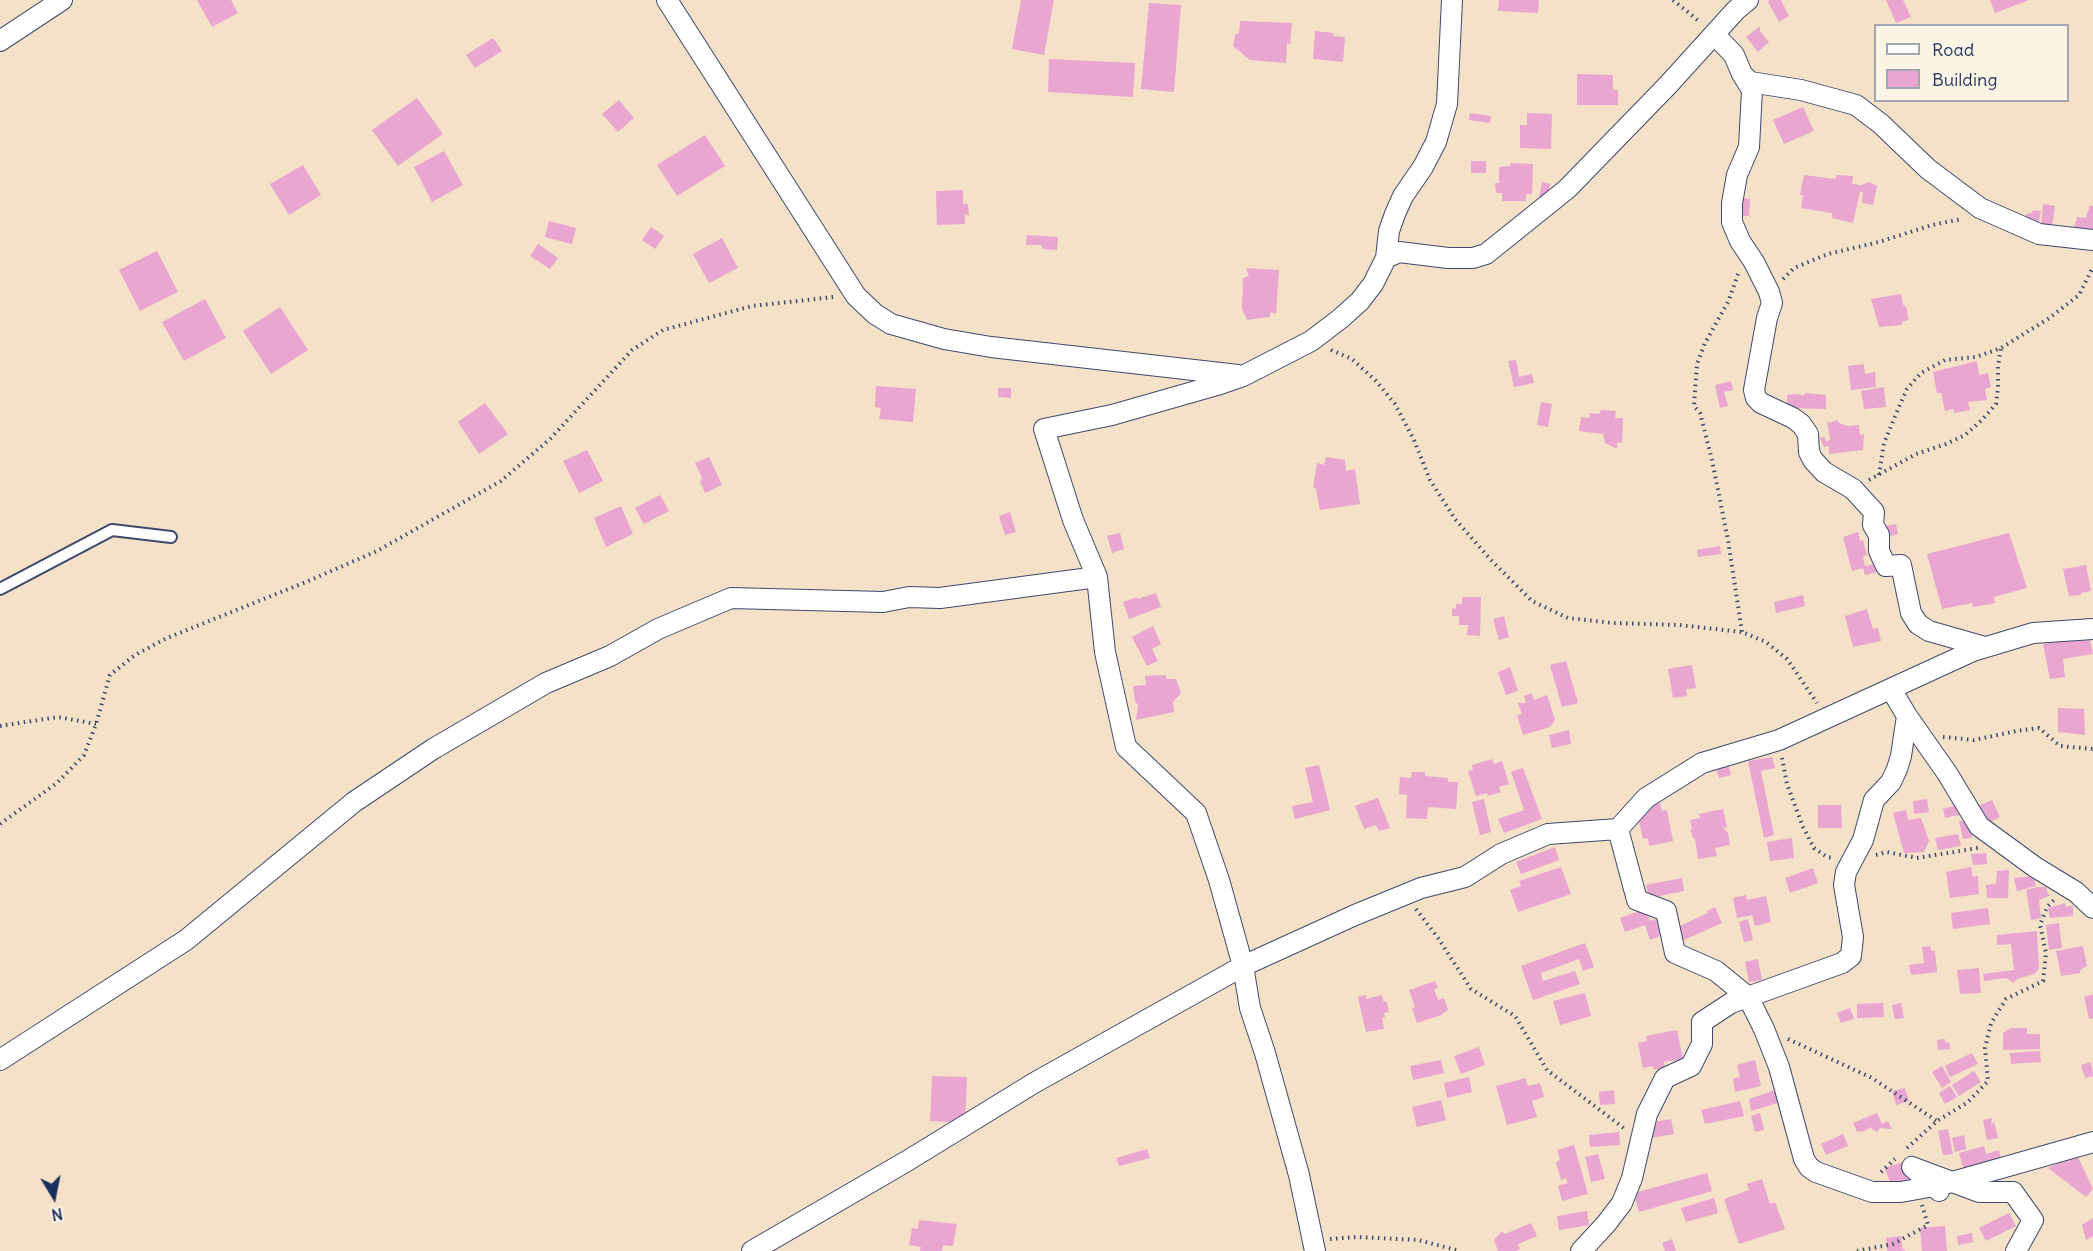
<!DOCTYPE html>
<html>
<head>
<meta charset="utf-8">
<style>
  body { margin:0 }
  #map { position:relative; width:2093px; height:1251px; overflow:hidden; background:#f5e1c7; font-family:Delius,sans-serif }
  canvas { display:block }
  .legend { position:absolute; left:1874px; top:24px; width:195px; height:78px; box-sizing:border-box; background:#fcf5e5; border:2px solid #a2a6af; margin:0; padding:8px 10px; list-style:none; font-size:18px; color:#1b2f5e }
  .legend li { display:flex; align-items:center; gap:12px; height:30px }
  .legend b { width:30px; border:2px solid #a2a6af }
  .north { position:absolute; left:24px; top:1167px; width:60px; height:60px; -webkit-text-stroke:4px #fcf5e5; paint-order:stroke; rotate:170deg; font-size:16px; font-weight:700; line-height:24px; text-align:center; color:#1b2f5e }
  .north::after { content:''; display:block; margin:auto; width:21px; height:27px; background:#1b2f5e; clip-path:polygon(50% 0,100% 100%,50% 72%,0 100%) }
</style>
</head>
<body>
<div id="map">
<canvas width="2093" height="1251"></canvas>
<ul class="legend">
<li><b style="height:8px;background:#fff"></b>Road</li>
<li><b style="height:16px;background:#e8a6d0"></b>Building</li>
</ul>
<div class="north">N</div>
</div>
<script>
const g = document.querySelector('canvas').getContext('2d');
g.lineJoin = 'round';
function paint(path, color) {
  g.fillStyle = color;
  g.fill(path, 'evenodd');
}
function toPath(rows) {
  const path = new Path2D();
  for (const r of rows) {
    path.moveTo(r[0], r[1]);
    for (let i = 2; i < r.length; i += 2) path.lineTo(r[i], r[i + 1]);
  }
  return path;
}
function trace(path, color, width, dash) {
  g.strokeStyle = color;
  g.lineWidth = width;
  g.lineCap = dash ? 'butt' : 'round';
  g.setLineDash(dash || []);
  g.stroke(path);
}
paint(toPath([
  [197,0,231,0,238,13,212,27],
  [1021,0,1054,0,1044,55,1012,49],
  [1499,0,1539,0,1538,13,1498,11],
  [1770,0,1781,0,1789,16,1779,22,1768,2],
  [1886,0,1903,0,1911,17,1896,23],
  [1990,0,2029,0,1995,13],
  [1149,3,1181,5,1174,92,1141,89],
  [1240,21,1292,23,1290,44,1287,43,1286,63,1250,60,1233,46,1235,35,1239,33],
  [1760,26,1760,31,1769,42,1758,52,1746,37],
  [1315,31,1333,33,1333,36,1345,37,1343,62,1313,59],
  [493,38,502,51,475,68,466,55],
  [1049,59,1135,63,1133,97,1048,92],
  [1577,74,1613,75,1613,89,1618,90,1618,105,1577,105],
  [417,98,443,134,398,166,372,130],
  [619,100,634,118,618,132,602,114],
  [1803,107,1814,131,1784,144,1773,120],
  [1470,113,1491,116,1490,123,1469,120],
  [1527,113,1552,114,1551,149,1520,148,1520,125,1527,125],
  [705,135,725,166,677,196,657,165],
  [444,151,463,185,432,202,414,167],
  [1471,161,1486,161,1486,173,1471,173],
  [1511,163,1533,164,1532,194,1526,194,1526,201,1502,201,1502,193,1496,193,1495,183,1499,183,1499,167,1510,166],
  [303,165,321,195,289,215,270,184],
  [1804,175,1835,179,1837,175,1853,176,1852,184,1861,185,1869,182,1877,186,1873,205,1862,203,1863,192,1860,192,1853,223,1832,218,1832,213,1801,208,1803,195,1800,195],
  [1542,182,1550,184,1546,204,1538,203],
  [963,190,963,204,968,204,969,216,965,214,965,224,937,225,936,191],
  [1742,198,1750,199,1749,216,1741,216],
  [2043,204,2055,206,2052,228,2041,227],
  [2090,205,2093,206,2093,233,2074,228,2077,217,2086,218],
  [2033,210,2041,211,2038,227,2026,224,2026,214,2032,213],
  [549,221,576,228,572,244,545,237],
  [651,227,664,236,655,249,642,240],
  [1027,235,1058,237,1057,250,1043,249,1041,245,1026,245],
  [722,238,738,268,709,283,693,254],
  [538,244,558,258,550,269,530,256],
  [157,251,178,292,140,311,119,270],
  [1246,268,1279,270,1276,314,1271,312,1269,317,1247,320,1242,309,1243,278,1249,276],
  [1901,294,1903,305,1907,308,1908,320,1902,322,1902,325,1879,327,1871,299],
  [205,299,226,338,184,361,162,322],
  [280,307,308,350,271,374,243,331],
  [1516,360,1519,377,1532,374,1534,383,1514,387,1508,361],
  [1977,361,1979,375,1988,373,1991,387,1985,389,1987,400,1968,402,1970,410,1954,413,1953,409,1945,411,1941,393,1937,393,1933,372],
  [1864,364,1865,374,1875,372,1876,387,1851,390,1848,366],
  [1731,381,1733,390,1724,392,1728,406,1720,408,1715,385],
  [876,386,916,389,913,422,879,419,881,408,875,407],
  [1884,387,1886,407,1864,409,1861,391],
  [998,388,1011,388,1011,398,998,397],
  [1805,393,1826,395,1826,409,1787,408,1787,395,1798,394,1804,396],
  [1541,402,1552,404,1548,427,1537,425],
  [485,403,508,434,479,454,458,422],
  [1601,410,1616,411,1615,418,1623,418,1622,443,1617,442,1617,449,1605,443,1603,434,1579,431,1581,417,1590,418,1589,413,1599,414],
  [1837,420,1839,423,1848,426,1859,425,1860,435,1864,434,1863,450,1829,454,1829,446,1824,447,1820,438,1824,437,1827,442,1830,439,1827,421,1829,423],
  [587,450,603,481,579,493,563,461],
  [709,457,722,485,705,493,700,482,702,478,695,463],
  [1326,457,1345,460,1346,471,1355,469,1360,504,1320,510,1316,489,1313,487,1317,463,1324,465],
  [660,495,669,511,644,524,635,508],
  [621,506,633,534,606,547,594,518],
  [1010,512,1016,532,1005,535,999,516],
  [1896,524,1898,534,1882,538,1880,527],
  [1858,532,1860,541,1863,540,1867,555,1863,556,1865,566,1874,564,1877,572,1865,575,1863,568,1852,571,1843,537],
  [1120,533,1124,549,1112,553,1107,536],
  [2009,533,2027,588,1994,597,1995,603,1973,607,1972,603,1942,609,1927,554],
  [1720,546,1721,554,1698,557,1697,550],
  [2086,565,2091,591,2081,593,2081,595,2069,596,2063,569],
  [1156,593,1161,607,1129,619,1123,602,1137,597,1137,599],
  [1803,595,1805,606,1776,613,1774,602],
  [1462,597,1481,597,1480,636,1467,635,1468,625,1459,625,1459,616,1452,616,1452,608,1456,609,1456,604,1462,604],
  [1867,609,1873,629,1878,628,1881,641,1853,647,1845,616],
  [1504,616,1509,637,1499,640,1493,619],
  [1153,626,1161,644,1152,649,1158,661,1147,666,1132,637],
  [2089,636,2093,654,2063,659,2065,677,2050,679,2043,644],
  [1566,661,1578,703,1562,707,1550,665],
  [1692,665,1696,688,1686,689,1687,696,1673,698,1668,669],
  [1510,667,1518,691,1506,695,1498,672],
  [1165,675,1167,679,1176,679,1181,693,1173,702,1174,712,1136,720,1138,705,1135,701,1133,686,1146,685,1145,676],
  [1532,693,1534,700,1547,695,1555,720,1550,727,1523,735,1517,715,1522,714,1518,703,1526,703,1524,696],
  [2058,708,2084,709,2085,735,2058,732],
  [1569,730,1571,744,1552,748,1549,735],
  [1772,757,1775,768,1761,771,1774,835,1764,838,1748,761],
  [1492,759,1494,764,1502,761,1509,784,1499,787,1501,792,1488,796,1487,793,1476,796,1468,771,1473,770,1472,765],
  [1728,764,1731,775,1719,778,1716,767],
  [1319,765,1330,810,1295,819,1292,806,1313,802,1305,768],
  [1523,768,1542,819,1504,833,1498,819,1524,810,1511,772],
  [1412,772,1425,772,1425,776,1448,778,1448,782,1458,782,1456,809,1428,807,1427,819,1406,818,1407,795,1399,794,1400,777,1411,778],
  [1378,798,1390,828,1379,831,1376,825,1364,829,1355,806],
  [1484,799,1491,832,1480,835,1472,802],
  [1927,799,1929,812,1914,814,1913,801],
  [1992,800,2000,817,1980,827,1973,808],
  [1660,803,1662,811,1667,810,1673,841,1649,846,1648,838,1643,839,1637,813,1642,807],
  [1964,803,1967,813,1945,818,1943,809],
  [1818,805,1841,805,1842,828,1818,828],
  [1723,809,1727,827,1723,828,1728,833,1730,845,1715,848,1717,856,1698,859,1695,839,1693,838,1690,829,1692,829,1690,820,1700,818,1699,814],
  [1906,810,1908,820,1921,818,1929,841,1924,852,1904,853,1893,813],
  [1969,820,1972,838,1963,839,1959,821],
  [1958,834,1961,846,1938,850,1935,838],
  [1792,838,1794,858,1770,861,1767,842],
  [1555,847,1559,860,1521,874,1516,862],
  [1986,853,1987,864,1973,865,1971,854],
  [1561,867,1571,894,1518,912,1510,890,1521,886,1519,881],
  [1971,867,1973,877,1978,876,1979,894,1950,898,1946,872],
  [1813,868,1818,883,1790,893,1785,878],
  [2009,870,2008,898,1987,898,1986,885,1996,884,1997,871],
  [2034,876,2036,886,2017,891,2014,878],
  [1682,878,1684,891,1649,898,1646,885],
  [2037,887,2046,887,2048,894,2051,895,2039,900,2041,918,2031,920,2026,890],
  [1746,895,1747,900,1766,896,1771,922,1755,926,1752,915,1737,918,1733,898],
  [2065,903,2066,907,2073,905,2073,916,2050,918,2048,908],
  [1715,907,1722,923,1679,942,1673,929,1708,913,1707,911],
  [1988,908,1990,924,1953,929,1951,913],
  [1642,910,1643,914,1647,912,1650,921,1656,919,1663,935,1650,940,1645,925,1625,932,1620,918],
  [1748,919,1753,940,1744,942,1739,922],
  [2059,923,2062,948,2049,950,2046,925],
  [2037,931,2039,969,2034,974,2017,979,2014,983,2006,978,1984,981,1983,974,2014,970,2011,944,1997,945,1997,935],
  [1585,943,1594,967,1583,971,1579,959,1541,973,1543,981,1575,971,1580,984,1533,1000,1521,966],
  [1930,946,1931,951,1935,951,1937,972,1911,975,1909,965,1924,963,1922,947],
  [2083,946,2087,966,2080,970,2080,973,2061,976,2056,951],
  [1758,959,1762,980,1749,982,1745,962],
  [1979,968,1981,993,1960,994,1957,970],
  [1435,981,1438,988,1434,989,1438,1000,1444,998,1448,1010,1441,1015,1417,1023,1412,1008,1415,1007,1409,990],
  [1585,993,1591,1016,1560,1025,1553,1001],
  [2093,994,2093,1018,2089,1019,2084,997],
  [1366,995,1366,999,1382,995,1383,1001,1387,1002,1389,1012,1384,1013,1385,1017,1382,1018,1384,1029,1366,1032,1358,997],
  [1883,1003,1884,1017,1857,1018,1857,1004],
  [1901,1003,1904,1018,1895,1019,1892,1005],
  [1850,1008,1854,1019,1841,1023,1837,1013],
  [2011,1028,2027,1028,2027,1034,2040,1034,2040,1049,2003,1050,2003,1033],
  [1677,1030,1683,1059,1664,1062,1665,1067,1654,1070,1653,1066,1643,1068,1638,1043,1647,1041,1646,1036],
  [1945,1039,1945,1043,1949,1042,1950,1049,1938,1050,1937,1040],
  [1479,1047,1485,1065,1461,1074,1454,1056],
  [2040,1051,2041,1062,2011,1064,2010,1053],
  [1972,1053,1978,1064,1950,1077,1945,1066],
  [1441,1060,1444,1073,1413,1080,1410,1066],
  [1755,1060,1761,1086,1735,1092,1733,1079,1740,1077,1737,1065],
  [2091,1062,2093,1076,2085,1078,2081,1065],
  [1942,1066,1951,1082,1942,1088,1932,1072],
  [1974,1071,1981,1082,1959,1096,1952,1085],
  [932,1076,967,1077,965,1123,930,1121],
  [1469,1077,1472,1092,1447,1098,1444,1083],
  [1525,1078,1528,1086,1540,1083,1544,1097,1532,1101,1537,1117,1507,1125,1496,1086],
  [1950,1086,1957,1097,1945,1104,1939,1093],
  [1905,1088,1909,1101,1896,1105,1892,1091],
  [1614,1090,1615,1104,1600,1105,1599,1092],
  [1775,1090,1778,1103,1751,1111,1749,1099],
  [1441,1100,1446,1120,1417,1127,1412,1107],
  [1740,1101,1744,1116,1705,1124,1701,1110],
  [1760,1113,1764,1130,1755,1132,1751,1116],
  [1877,1113,1882,1124,1888,1121,1892,1129,1880,1128,1877,1132,1872,1129,1871,1127,1865,1131,1857,1132,1853,1123],
  [1992,1118,1991,1125,1994,1122,1998,1138,1987,1140,1983,1120],
  [1671,1119,1674,1134,1651,1138,1648,1123],
  [1948,1129,1953,1154,1943,1155,1938,1131],
  [1619,1132,1620,1145,1590,1147,1589,1135],
  [1843,1134,1848,1146,1826,1155,1821,1144],
  [1964,1135,1966,1149,1955,1152,1952,1138],
  [1574,1145,1588,1194,1562,1201,1558,1186,1568,1183,1566,1178,1561,1180,1556,1163,1560,1159,1557,1150],
  [1984,1146,1986,1154,1999,1150,2001,1159,1964,1170,1959,1153],
  [1147,1149,1150,1158,1119,1166,1116,1158],
  [1598,1154,1605,1179,1591,1182,1585,1157],
  [2077,1155,2093,1189,2086,1197,2048,1168],
  [1909,1160,1915,1177,1891,1185,1885,1168],
  [1707,1173,1712,1191,1639,1212,1634,1193],
  [1762,1179,1770,1204,1775,1202,1785,1229,1739,1244,1724,1199,1749,1190,1747,1184],
  [1714,1198,1718,1213,1686,1222,1681,1208],
  [1587,1211,1589,1225,1559,1230,1557,1216],
  [2009,1213,2016,1226,1986,1241,1979,1228],
  [2093,1218,2093,1236,2086,1240,2082,1225],
  [919,1220,957,1224,953,1246,943,1245,942,1251,920,1251,921,1247,909,1245,912,1228,918,1229],
  [1531,1223,1537,1236,1518,1244,1520,1249,1516,1251,1498,1251,1494,1240,1502,1231,1505,1234],
  [1945,1226,1947,1251,1922,1251,1920,1228],
  [1972,1233,1973,1242,1958,1245,1957,1236],
  [1901,1236,1902,1248,1906,1251,1887,1251,1886,1238],
  [1672,1239,1676,1251,1665,1251,1662,1243]
]), '#e8a6d0');
const lane = toPath([
  [0,589,112,530,171,537]
]);
const street = toPath([
  [667,0,856,296,875,314,891,324,944,339,991,347,1238,375],
  [1715,35,1734,55,1742,74,1752,90,1749,147,1737,175,1732,203,1732,222,1740,241,1754,262,1769,292,1772,303,1767,318,1754,390,1756,398,1761,403,1793,418,1801,424,1808,434,1809,452,1813,460,1824,472,1853,489,1874,512,1873,525,1879,535,1879,551,1886,566,1901,565,1911,613,1918,624,1929,631,1985,647],
  [0,41,62,0],
  [1742,74,1750,82,1801,90,1856,105,1881,124,1928,169,1980,208,2039,234,2093,240],
  [1386,258,1389,231,1395,214,1403,196,1423,167,1436,142,1447,104,1452,0],
  [1891,689,1907,716,1947,773,1979,826,2035,867,2076,892,2093,908],
  [1618,829,1637,900,1666,911,1675,953,1716,971,1748,997,1764,1029,1779,1067,1804,1159,1809,1167,1816,1172,1872,1192,1901,1192,1945,1184,2093,1142],
  [0,1060,186,940,354,802,433,749,546,683,610,656,658,629,731,598,883,602,909,597,940,598,1097,577],
  [1939,1191,1912,1167,1979,1192,2013,1192,2033,1220,2016,1251],
  [752,1251,907,1161,1034,1083,1243,966,1355,915,1421,888,1465,877,1501,854,1548,834,1618,829,1646,798,1702,763,1779,740,1973,651,2033,633,2093,629],
  [1315,1251,1299,1175,1265,1053,1250,1008,1243,966,1219,880,1196,813,1126,747,1105,652,1097,577,1073,520,1044,429,1112,415,1217,385,1243,376,1311,341,1340,319,1360,301,1373,284,1386,258,1399,252,1448,258,1473,258,1486,254,1567,189,1668,85,1736,10,1748,0],
  [1581,1251,1606,1224,1622,1203,1632,1178,1647,1114,1665,1078,1691,1066,1702,1044,1702,1022,1731,1003,1842,963,1851,956,1853,937,1844,885,1846,872,1863,840,1874,800,1891,782,1897,769,1901,756,1907,716]
]);
trace(lane, '#3c4a6e', 14);
trace(street, '#3c4a6e', 22);
trace(toPath([
  [1673,0,1700,22],
  [1738,274,1729,300,1705,343,1697,364,1694,406,1700,413,1712,460,1728,540,1742,632],
  [1783,279,1794,268,1828,254,1879,242,1932,225,1962,219],
  [1331,350,1352,359,1376,381,1395,404,1414,440,1430,480,1455,519,1490,559,1532,601,1568,618,1613,623,1679,625,1742,632,1766,642,1787,659,1817,703],
  [1879,475,1884,443,1899,407,1907,389,1921,373,1945,360,1976,357,2001,348,2048,319,2079,295,2093,267],
  [1869,480,1916,454,1946,444,1965,435,1982,420,1996,404,1998,388,1998,366,2001,348],
  [0,726,58,717,96,724],
  [1943,737,1974,740,2016,731,2039,728,2060,746,2093,749],
  [1782,758,1787,784,1803,827,1814,848,1827,857,1834,858],
  [0,824,57,783,84,755,96,724,110,675,135,655,167,638,306,582,377,551,501,481,551,438,632,350,663,330,752,306,834,297],
  [1876,855,1887,852,1917,858,1978,848],
  [1416,909,1438,938,1471,989,1515,1016,1547,1070,1625,1129],
  [1788,1039,1872,1078,1937,1121],
  [1907,1148,1937,1121,1968,1102,1988,1081,1985,1048,1991,1023,2006,999,2043,981,2046,953,2040,925,2047,907,2054,900],
  [1881,1172,1895,1159],
  [1330,1239,1357,1237,1418,1240,1460,1251],
  [1857,1251,1893,1244,1928,1225,1922,1205]
]), '#3c4a6e', 4, [1.5, 4.5]);
trace(lane, '#fff', 10);
trace(street, '#fff', 20);
</script>
</body>
</html>
